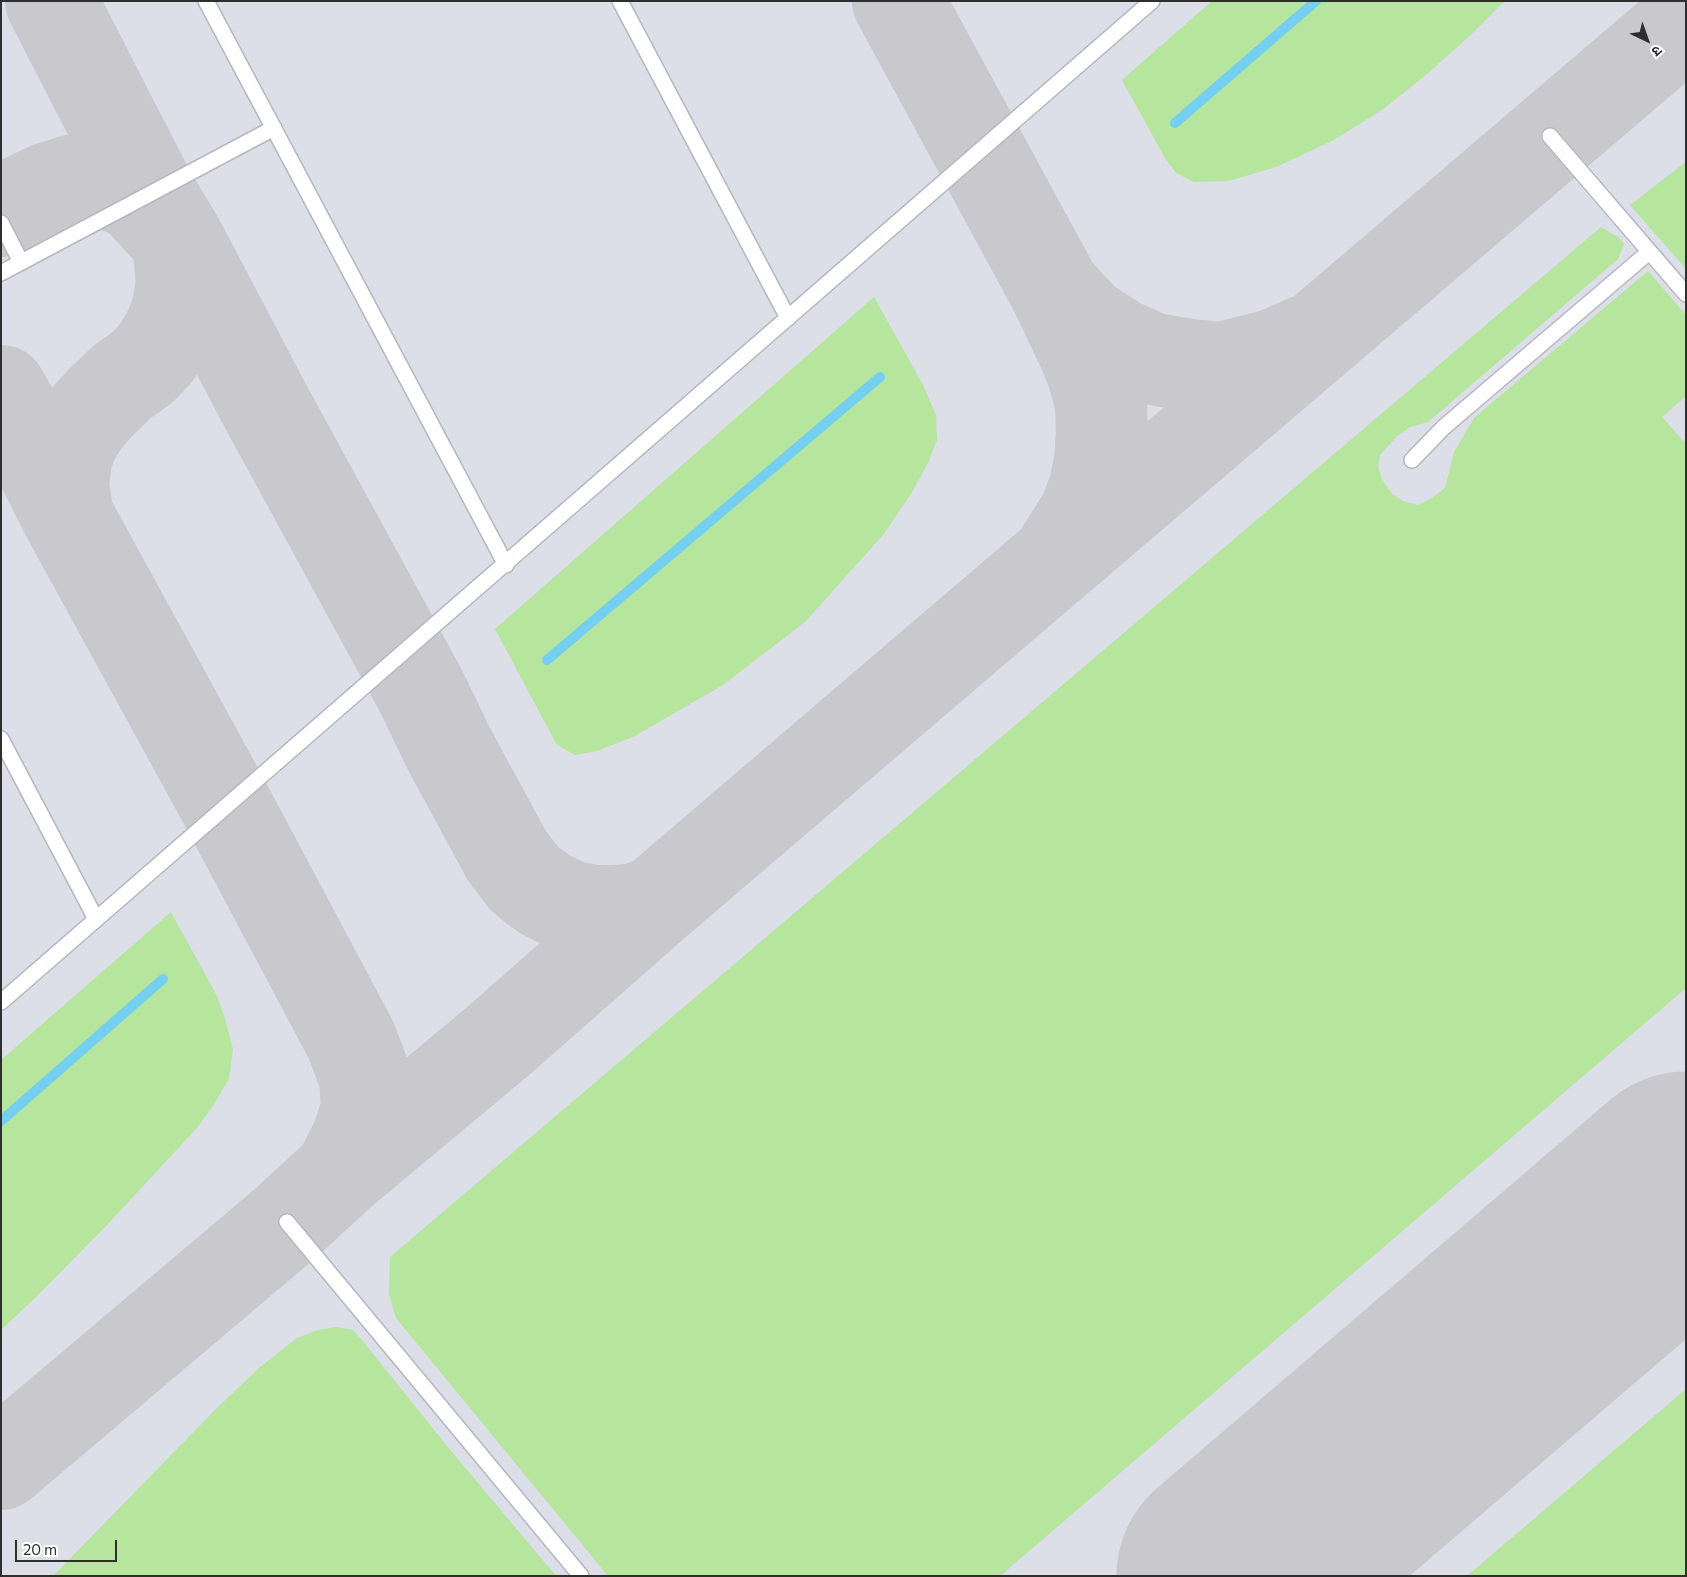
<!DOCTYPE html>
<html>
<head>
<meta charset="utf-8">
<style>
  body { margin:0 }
  #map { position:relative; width:1687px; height:1577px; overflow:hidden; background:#efe9e1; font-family:Commissioner,"Noto Sans Devanagari",sans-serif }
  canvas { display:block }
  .frame { position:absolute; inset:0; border:2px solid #2e2e2e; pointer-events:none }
  .north { position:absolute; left:1622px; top:15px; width:50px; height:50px; -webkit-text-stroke:4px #fff; paint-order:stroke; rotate:138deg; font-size:14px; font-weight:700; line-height:20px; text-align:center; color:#2e2e2e }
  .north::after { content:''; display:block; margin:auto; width:18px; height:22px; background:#2e2e2e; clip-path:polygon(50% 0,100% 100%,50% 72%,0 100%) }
  .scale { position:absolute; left:15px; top:1540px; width:102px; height:22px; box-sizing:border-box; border:2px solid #2e2e2e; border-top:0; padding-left:6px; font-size:15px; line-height:18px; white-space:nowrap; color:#2e2e2e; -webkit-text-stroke:4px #fff; paint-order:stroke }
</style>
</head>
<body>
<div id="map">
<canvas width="1687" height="1577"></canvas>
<div class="frame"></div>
<div class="north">उ</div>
<div class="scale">20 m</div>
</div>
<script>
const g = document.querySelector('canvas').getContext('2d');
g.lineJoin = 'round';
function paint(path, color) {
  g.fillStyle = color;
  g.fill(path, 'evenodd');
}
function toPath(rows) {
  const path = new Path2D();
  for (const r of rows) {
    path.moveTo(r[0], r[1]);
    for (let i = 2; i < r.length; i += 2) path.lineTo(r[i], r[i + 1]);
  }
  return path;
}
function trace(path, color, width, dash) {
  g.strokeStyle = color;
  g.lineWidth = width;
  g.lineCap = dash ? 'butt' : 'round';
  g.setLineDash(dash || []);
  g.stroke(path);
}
paint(toPath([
  [1,1,1686,1,1686,1576,1,1576]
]), '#dcdee8');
paint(toPath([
  [1212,1,1505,1,1474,32,1426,75,1382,110,1332,141,1276,167,1229,181,1194,182,1176,173,1165,158,1122,80],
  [1686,162,1686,269,1630,205],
  [1601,227,1619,238,1624,244,1618,259,1428,422,1410,427,1397,436,1380,455,1378,466,1382,479,1392,494,1403,501,1418,505,1432,498,1445,488,1454,452,1474,418,1648,271,1686,315,1686,396,1662,417,1686,444,1686,988,1000,1576,608,1576,396,1318,389,1294,390,1257],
  [874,297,923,385,936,415,937,440,928,463,911,494,883,535,805,622,723,685,633,737,597,751,575,755,557,745,495,629],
  [171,912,217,996,225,1019,233,1049,229,1079,213,1106,197,1128,105,1227,41,1292,1,1330,1,1060],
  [336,1327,353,1330,362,1340,447,1446,556,1576,53,1576,215,1410,259,1368,297,1338,318,1330],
  [1686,1389,1686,1576,1467,1576]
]), '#b6e59e');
trace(toPath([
  [1175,123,1316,1],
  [547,660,880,377],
  [1,1121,163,979]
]), '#75cff0', 10);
trace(toPath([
  [51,1,150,194,178,240,266,407,421,691,449,749,507,856,524,878,532,885,546,895,569,906,593,911,615,911,636,909,656,902],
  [898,1,1055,290,1084,351,1093,374,1101,403,1102,433,1100,461,1095,487,1085,514,1061,552],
  [1,211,49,188,75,180,103,183,125,189,140,199,178,240,182,284,177,312,168,334,156,353,143,367,122,382,102,401,84,421,72,441,66,459,63,486,68,517],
  [1055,290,1085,322,1119,344,1153,359,1190,365,1222,368,1277,354,1308,340],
  [1,391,26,434,68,517,227,807,351,1040,365,1077,367,1109,357,1140,340,1173],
  [1,1464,287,1222,340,1173,497,1042,656,902,967,636,1686,22]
]), '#c9c8cc', 92);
trace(toPath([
  [1232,1576,1686,1187]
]), '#c9c8cc', 231);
const service = toPath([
  [206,1,506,565],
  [620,1,788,318],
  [1550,136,1686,294],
  [1,223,21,262],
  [1,273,274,128],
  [1412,460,1444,427,1649,252],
  [1,739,96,919],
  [1,1002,1152,1],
  [287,1222,581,1576]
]);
trace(service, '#b4b7c1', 18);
trace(service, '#fff', 15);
</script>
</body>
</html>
